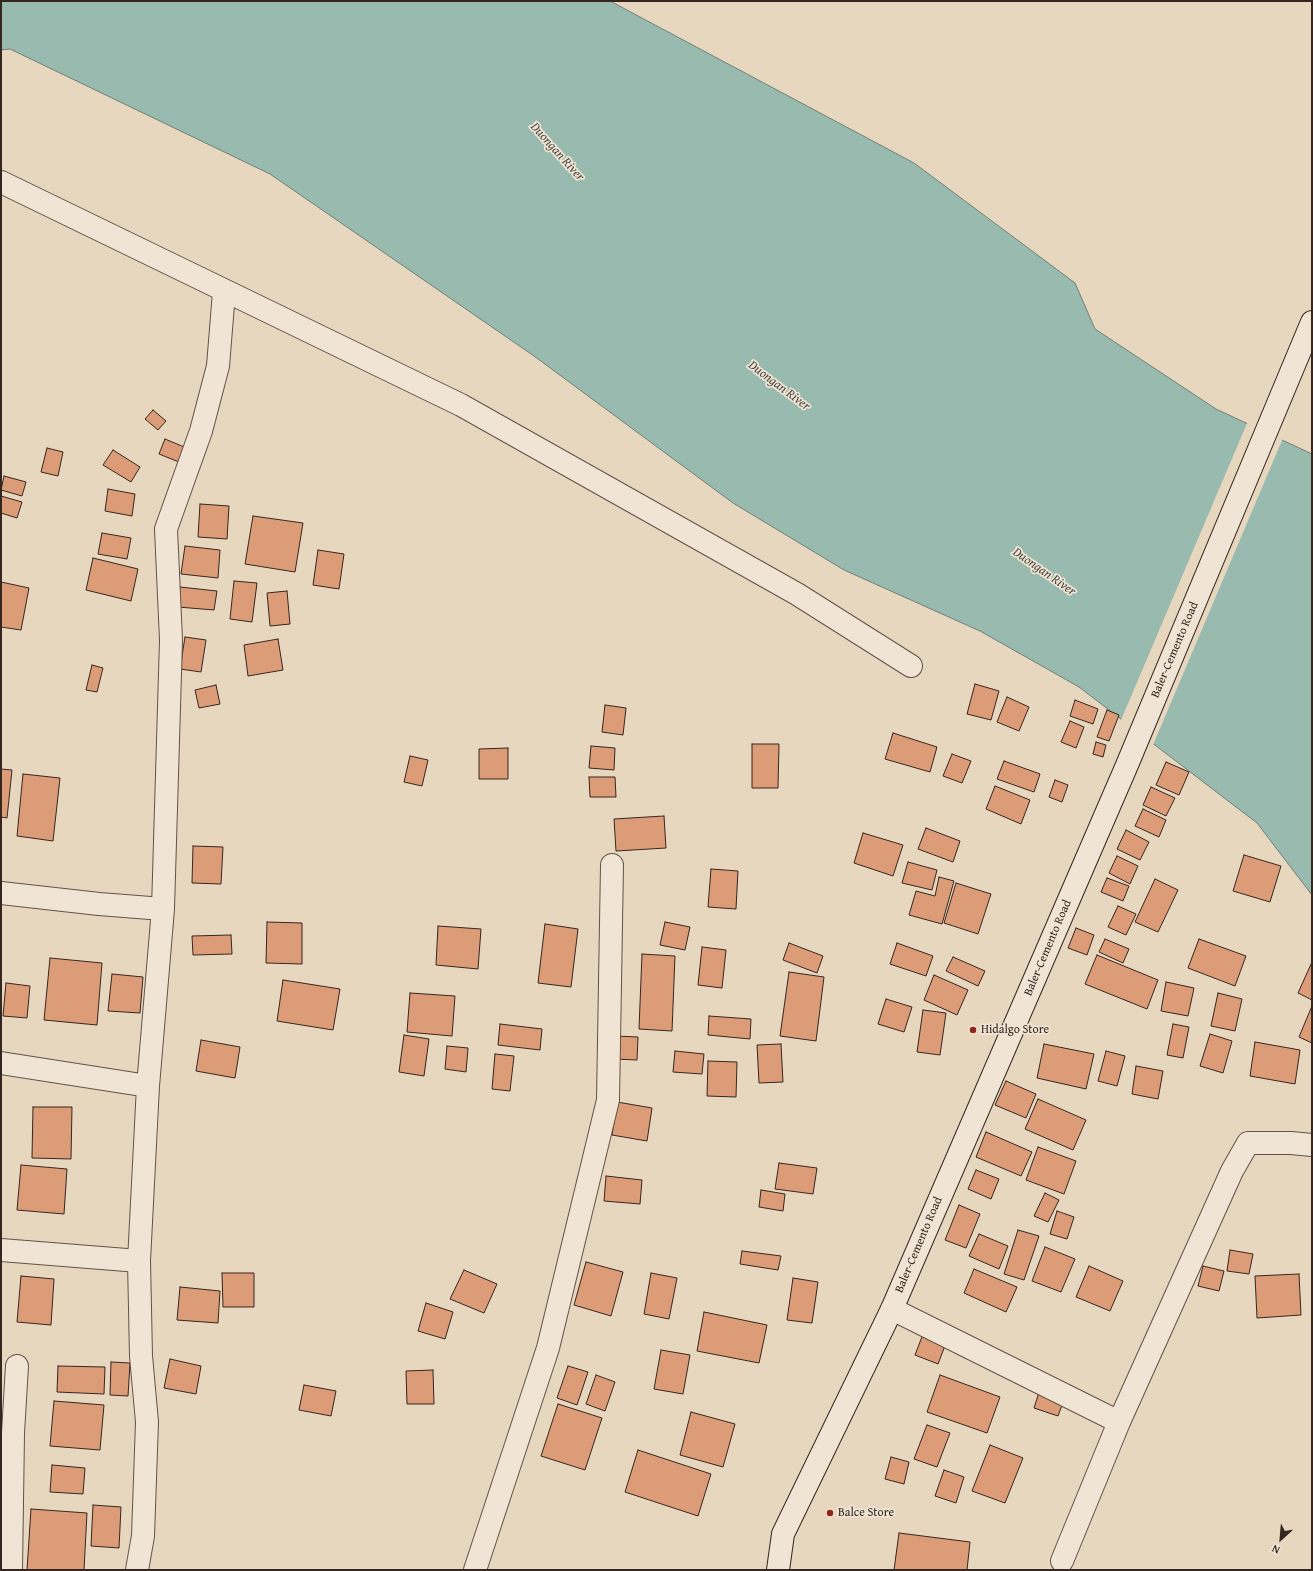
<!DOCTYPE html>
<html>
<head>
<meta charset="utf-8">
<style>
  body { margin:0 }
  #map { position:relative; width:1313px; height:1571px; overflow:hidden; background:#e8d7bf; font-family:"Gentium Book Plus",serif }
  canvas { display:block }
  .frame { position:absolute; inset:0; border:2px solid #352620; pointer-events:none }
  .north { position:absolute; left:1261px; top:1519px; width:40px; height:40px; -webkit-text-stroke:3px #f0e5d5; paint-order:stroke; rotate:206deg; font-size:11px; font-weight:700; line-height:16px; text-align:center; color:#352620 }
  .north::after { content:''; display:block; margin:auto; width:14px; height:18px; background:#352620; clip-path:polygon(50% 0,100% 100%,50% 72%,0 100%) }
</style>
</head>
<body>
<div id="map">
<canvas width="1313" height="1571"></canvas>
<div class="frame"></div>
<div class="north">N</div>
</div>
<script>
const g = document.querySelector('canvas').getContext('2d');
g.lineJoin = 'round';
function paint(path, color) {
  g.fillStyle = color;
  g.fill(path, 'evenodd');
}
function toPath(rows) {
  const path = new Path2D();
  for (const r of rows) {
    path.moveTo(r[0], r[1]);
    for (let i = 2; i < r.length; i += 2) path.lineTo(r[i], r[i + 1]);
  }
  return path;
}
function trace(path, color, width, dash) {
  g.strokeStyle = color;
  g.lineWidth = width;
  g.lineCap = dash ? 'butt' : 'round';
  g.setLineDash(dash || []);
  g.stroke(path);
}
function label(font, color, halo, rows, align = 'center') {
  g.font = font + ' "Gentium Book Plus",serif';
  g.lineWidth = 3.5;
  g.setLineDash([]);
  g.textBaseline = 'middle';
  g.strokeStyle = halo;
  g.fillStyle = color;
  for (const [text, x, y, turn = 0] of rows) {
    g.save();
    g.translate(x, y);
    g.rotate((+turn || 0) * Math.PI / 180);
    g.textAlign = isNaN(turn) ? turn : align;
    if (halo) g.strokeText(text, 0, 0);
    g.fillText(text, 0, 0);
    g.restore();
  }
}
const water = toPath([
  [1,1,610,1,914,163,1075,283,1095,329,1216,409,1312,454,1312,895,1257,823,1079,687,980,631,844,570,733,503,534,356,270,174,10,49,1,50,1,1]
]);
paint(water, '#98baaf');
trace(water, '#707f76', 1);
paint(toPath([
  [1248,421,1283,438,1153,745,1121,720]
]), '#e8d7bf');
const building = toPath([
  [153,410,166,421,158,430,145,419,153,410],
  [165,439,189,449,184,464,159,454,165,439],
  [47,448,63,452,58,476,41,472,47,448],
  [113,450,140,467,131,482,103,465,113,450],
  [4,476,26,482,22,496,1,490,4,476],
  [108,489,135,494,132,516,105,511,108,489],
  [1,496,22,502,17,518,1,513,1,496],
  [200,504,229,506,227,539,198,537,200,504],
  [253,516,303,523,295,572,245,564,253,516],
  [102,533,131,538,127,559,98,554,102,533],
  [185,546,220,550,218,578,181,574,185,546],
  [318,550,344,554,339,589,313,585,318,550],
  [93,558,138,569,131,601,86,590,93,558],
  [234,581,257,583,252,622,230,619,234,581],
  [1,582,29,588,21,630,1,627,1,582],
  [180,587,217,591,214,610,178,607,180,587],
  [287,591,290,624,270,626,267,593,287,591],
  [185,637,206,640,201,672,180,669,185,637],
  [278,639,283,670,248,676,244,645,278,639],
  [92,665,103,668,97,692,86,690,92,665],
  [975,684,999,691,991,720,967,714,975,684],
  [216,685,220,704,199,708,195,690,216,685],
  [1007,697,1029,707,1019,731,997,722,1007,697],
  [1075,700,1098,709,1093,724,1070,716,1075,700],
  [605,705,626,708,623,735,602,732,605,705],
  [1107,710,1119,715,1109,741,1097,737,1107,710],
  [1070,721,1084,727,1076,748,1061,742,1070,721],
  [893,733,937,747,930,772,885,759,893,733],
  [1096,742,1106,745,1103,757,1093,754,1096,742],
  [752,744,779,744,778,788,752,788,752,744],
  [591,746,615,748,614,770,589,768,591,746],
  [508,748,508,779,479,779,479,749,508,748],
  [952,754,971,761,962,783,943,776,952,754],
  [410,756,428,760,422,786,404,782,410,756],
  [1004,761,1040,774,1034,792,997,779,1004,761],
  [1166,762,1189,772,1179,795,1156,785,1166,762],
  [1,769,12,770,7,818,1,817,1,769],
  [23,774,60,778,53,841,17,836,23,774],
  [589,777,615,777,616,797,590,797,589,777],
  [1055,780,1068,785,1062,802,1049,797,1055,780],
  [995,786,1030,800,1021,824,986,809,995,786],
  [1151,787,1175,798,1166,816,1143,805,1151,787],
  [1143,809,1166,820,1159,837,1135,826,1143,809],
  [664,816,666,848,616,851,614,819,664,816],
  [926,828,960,841,953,862,918,849,926,828],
  [1126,830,1149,842,1140,860,1117,849,1126,830],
  [863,833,903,845,893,876,854,863,863,833],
  [193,846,223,847,221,884,192,883,193,846],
  [1244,855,1281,866,1270,902,1233,891,1244,855],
  [1117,856,1138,866,1130,884,1109,873,1117,856],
  [908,862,937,870,932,890,902,883,908,862],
  [711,869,738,871,736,909,708,907,711,869],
  [939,877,954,881,942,924,909,915,916,891,935,896,939,877],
  [1107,878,1129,886,1123,901,1101,892,1107,878],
  [1155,879,1178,890,1158,932,1135,922,1155,879],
  [956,883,991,894,978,934,944,923,956,883],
  [1118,906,1136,914,1126,935,1108,927,1118,906],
  [267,922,302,923,302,964,266,963,267,922],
  [665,922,690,927,685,950,660,945,665,922],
  [545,924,578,929,571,987,538,983,545,924],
  [438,926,481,929,478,969,436,965,438,926],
  [1076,928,1094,935,1087,955,1068,948,1076,928],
  [231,935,232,954,193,955,192,936,231,935],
  [1105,939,1129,949,1123,963,1099,952,1105,939],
  [1199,939,1246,956,1235,986,1188,968,1199,939],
  [789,943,823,956,817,973,783,960,789,943],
  [897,943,933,956,926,976,890,964,897,943],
  [702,947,726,950,722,988,698,985,702,947],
  [642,954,675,956,672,1031,639,1029,642,954],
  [1097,955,1158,980,1147,1009,1085,984,1097,955],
  [953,957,985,971,978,986,946,971,953,957],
  [50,958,102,963,97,1025,44,1020,50,958],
  [1312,962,1312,1000,1298,993,1312,962],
  [789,972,824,977,816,1041,780,1036,789,972],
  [112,974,143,977,140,1013,108,1011,112,974],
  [934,975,968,990,957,1015,924,1000,934,975],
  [283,980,340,989,333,1030,277,1021,283,980],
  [1166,982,1194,988,1188,1016,1161,1011,1166,982],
  [6,983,30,986,27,1018,3,1016,6,983],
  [410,993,455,996,452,1036,407,1032,410,993],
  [1218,993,1242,999,1235,1031,1211,1026,1218,993],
  [886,999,912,1007,904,1032,878,1024,886,999],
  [1312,1006,1312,1043,1299,1037,1312,1006],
  [923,1010,946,1013,940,1055,917,1052,923,1010],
  [709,1016,751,1019,750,1039,708,1035,709,1016],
  [500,1024,542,1029,540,1050,498,1045,500,1024],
  [1173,1024,1189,1027,1183,1058,1167,1055,1173,1024],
  [1210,1034,1232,1041,1223,1073,1200,1066,1210,1034],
  [404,1035,429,1039,424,1076,399,1072,404,1035],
  [616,1036,638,1037,637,1060,615,1059,616,1036],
  [201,1040,240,1047,235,1078,196,1071,201,1040],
  [1255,1042,1300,1050,1295,1084,1250,1076,1255,1042],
  [781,1044,783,1082,759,1083,757,1045,781,1044],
  [1044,1044,1094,1054,1086,1089,1037,1078,1044,1044],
  [447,1046,468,1048,466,1072,445,1069,447,1046],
  [675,1051,704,1054,702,1074,673,1072,675,1051],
  [1106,1051,1125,1056,1117,1086,1098,1081,1106,1051],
  [495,1054,514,1056,510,1091,492,1089,495,1054],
  [708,1061,737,1062,736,1097,707,1096,708,1061],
  [1136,1066,1163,1071,1158,1099,1132,1094,1136,1066],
  [1006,1081,1036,1094,1026,1118,995,1105,1006,1081],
  [1038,1099,1086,1120,1073,1150,1025,1129,1038,1099],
  [617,1102,652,1108,647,1141,612,1135,617,1102],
  [33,1107,72,1107,71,1159,32,1158,33,1107],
  [986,1132,1032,1152,1021,1176,976,1157,986,1132],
  [1038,1147,1076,1161,1064,1194,1026,1180,1038,1147],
  [779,1163,817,1168,813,1194,775,1189,779,1163],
  [21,1165,67,1169,64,1214,17,1210,21,1165],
  [976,1170,999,1179,991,1199,968,1189,976,1170],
  [606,1176,642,1180,640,1204,604,1201,606,1176],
  [761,1190,785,1194,783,1211,759,1207,761,1190],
  [1045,1193,1059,1200,1048,1222,1034,1216,1045,1193],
  [959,1205,980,1214,966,1248,945,1240,959,1205],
  [1057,1211,1074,1217,1067,1239,1050,1234,1057,1211],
  [1018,1230,1039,1236,1024,1280,1004,1274,1018,1230],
  [979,1234,1008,1246,999,1269,969,1256,979,1234],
  [1045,1247,1075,1259,1061,1292,1032,1281,1045,1247],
  [1230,1250,1253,1254,1249,1274,1227,1271,1230,1250],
  [742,1251,781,1256,778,1270,740,1264,742,1251],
  [586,1262,623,1272,611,1316,574,1305,586,1262],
  [1089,1266,1123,1281,1110,1311,1076,1297,1089,1266],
  [1203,1266,1224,1271,1219,1291,1198,1286,1203,1266],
  [974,1269,1017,1287,1006,1312,964,1293,974,1269],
  [464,1270,497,1284,484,1313,450,1299,464,1270],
  [222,1273,254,1273,254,1307,223,1307,222,1273],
  [651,1273,677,1278,669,1319,644,1314,651,1273],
  [1299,1274,1301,1315,1257,1318,1255,1276,1299,1274],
  [21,1276,54,1279,51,1325,17,1322,21,1276],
  [793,1278,818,1282,812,1323,787,1320,793,1278],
  [180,1287,220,1291,218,1323,177,1320,180,1287],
  [426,1303,453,1312,445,1339,418,1331,426,1303],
  [704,1312,767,1325,759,1363,697,1351,704,1312],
  [925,1329,948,1338,938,1364,915,1355,925,1329],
  [661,1350,690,1355,683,1394,654,1389,661,1350],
  [170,1359,201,1366,196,1394,164,1388,170,1359],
  [111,1362,130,1363,128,1396,110,1395,111,1362],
  [58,1366,105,1367,104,1394,57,1392,58,1366],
  [568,1366,588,1372,577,1405,557,1398,568,1366],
  [433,1370,434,1404,407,1404,406,1371,433,1370],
  [596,1375,615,1382,605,1411,586,1404,596,1375],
  [940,1375,1000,1397,987,1433,927,1412,940,1375],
  [304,1385,336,1391,331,1416,299,1410,304,1385],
  [1041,1386,1066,1394,1058,1416,1034,1408,1041,1386],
  [54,1401,104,1405,100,1450,50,1446,54,1401],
  [558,1404,602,1418,585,1470,541,1456,558,1404],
  [691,1412,735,1424,723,1467,680,1455,691,1412],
  [927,1425,950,1433,937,1467,914,1459,927,1425],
  [990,1445,1023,1458,1005,1503,972,1491,990,1445],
  [638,1450,711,1474,698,1516,625,1492,638,1450],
  [891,1457,909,1462,904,1484,885,1479,891,1457],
  [52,1465,85,1468,83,1494,50,1492,52,1465],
  [944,1470,964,1477,956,1503,935,1496,944,1470],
  [93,1505,121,1507,119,1548,91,1546,93,1505],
  [31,1509,87,1513,84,1570,27,1570,31,1509],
  [899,1533,970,1542,967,1570,894,1570,899,1533]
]);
paint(building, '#dd9c78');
trace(building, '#352620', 1);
const street = toPath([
  [1,182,461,405,797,594,911,666],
  [1,893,99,904,163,909],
  [1,1063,148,1086],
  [1,1250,139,1261],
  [892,1309,1119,1422],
  [1062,1561,1119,1422,1232,1171,1248,1143,1291,1143,1312,1145],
  [11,1570,13,1433,17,1366],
  [137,1570,143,1536,147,1422,141,1356,139,1261,148,1086,163,909,171,640,166,529,201,431,218,366,224,292],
  [475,1570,548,1348,608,1100,612,865]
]);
const secondary = toPath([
  [778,1570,783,1534,892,1309,1127,765,1312,322]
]);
trace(street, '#625248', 24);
trace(secondary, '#352620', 24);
trace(street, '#f0e5d5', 22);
trace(secondary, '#f0e5d5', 22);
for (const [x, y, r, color] of [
  [973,1030,4,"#8f2418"],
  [830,1513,4,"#8f2418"]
]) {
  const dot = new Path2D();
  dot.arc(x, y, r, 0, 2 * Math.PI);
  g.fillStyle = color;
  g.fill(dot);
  trace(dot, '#f0e5d5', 1.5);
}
label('12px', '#352620', '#f0e5d5', [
  ["Baler-Cemento Road",1175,650,-67],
  ["Baler-Cemento Road",1048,948,-67],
  ["Baler-Cemento Road",919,1245,-67]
]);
label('12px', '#352620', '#f0e5d5', [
  ["Hidalgo Store",981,1030],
  ["Balce Store",838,1513]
], 'left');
label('italic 13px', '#4e4b44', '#f0e5d5', [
  ["Duongan River",557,152,48],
  ["Duongan River",779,386,37],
  ["Duongan River",1044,572,35]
]);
</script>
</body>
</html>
